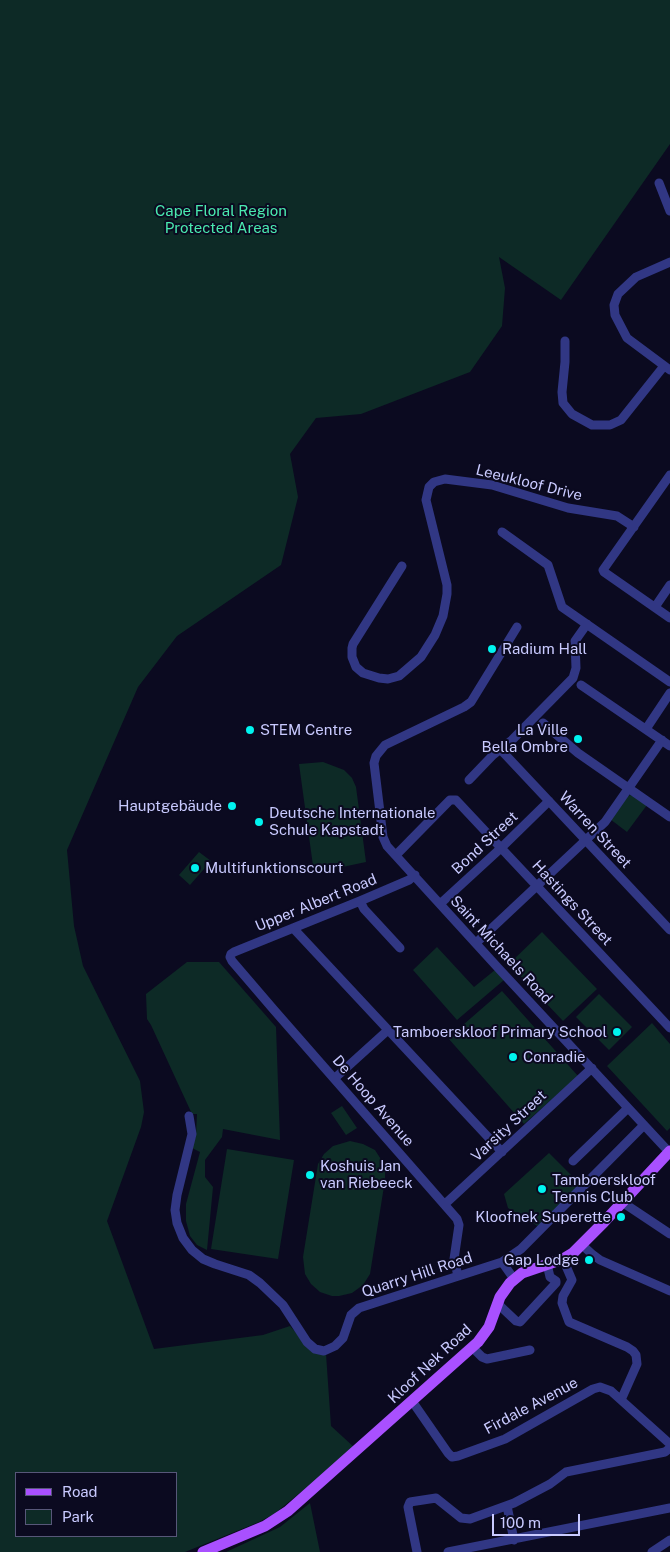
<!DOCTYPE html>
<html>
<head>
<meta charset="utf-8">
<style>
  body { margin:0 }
  #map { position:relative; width:670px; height:1552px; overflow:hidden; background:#0b0a20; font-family:"Public Sans",sans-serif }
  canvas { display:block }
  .legend { position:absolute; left:15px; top:1472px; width:162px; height:65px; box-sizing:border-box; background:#0b0a20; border:1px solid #575779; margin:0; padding:6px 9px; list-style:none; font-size:15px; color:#c9caff }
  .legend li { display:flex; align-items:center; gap:10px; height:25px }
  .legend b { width:25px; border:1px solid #575779 }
  .scale { position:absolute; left:492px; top:1514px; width:88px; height:22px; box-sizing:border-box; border:2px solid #c9caff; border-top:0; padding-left:6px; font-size:15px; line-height:18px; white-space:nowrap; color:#c9caff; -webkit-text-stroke:4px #0b0a20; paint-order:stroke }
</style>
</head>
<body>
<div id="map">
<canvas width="670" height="1552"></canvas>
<ul class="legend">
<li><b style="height:6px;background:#a950ff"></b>Road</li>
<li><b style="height:14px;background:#0d2a26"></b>Park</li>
</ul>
<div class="scale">100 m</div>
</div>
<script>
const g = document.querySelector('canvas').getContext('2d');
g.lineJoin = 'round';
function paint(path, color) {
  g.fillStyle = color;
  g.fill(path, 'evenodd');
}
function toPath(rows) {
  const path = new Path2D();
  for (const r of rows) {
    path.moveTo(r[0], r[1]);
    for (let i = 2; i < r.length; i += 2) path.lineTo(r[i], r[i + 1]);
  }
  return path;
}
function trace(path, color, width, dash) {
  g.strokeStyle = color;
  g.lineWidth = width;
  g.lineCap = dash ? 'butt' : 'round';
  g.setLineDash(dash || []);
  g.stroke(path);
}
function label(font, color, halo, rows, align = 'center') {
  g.font = font + ' "Public Sans",sans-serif';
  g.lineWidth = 4;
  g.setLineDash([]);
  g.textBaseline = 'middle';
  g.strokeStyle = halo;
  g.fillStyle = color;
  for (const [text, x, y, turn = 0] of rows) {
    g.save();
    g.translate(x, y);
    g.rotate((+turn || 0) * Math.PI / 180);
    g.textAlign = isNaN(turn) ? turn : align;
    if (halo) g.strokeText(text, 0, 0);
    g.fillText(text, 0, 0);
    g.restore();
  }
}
paint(toPath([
  [0,0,670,0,670,144,561,300,499,257,505,288,502,326,470,372,361,414,316,418,290,454,298,497,281,565,177,636,138,687,67,850,74,926,83,966,140,1081,144,1112,141,1127,107,1221,154,1349,263,1335,290,1326,299,1336,326,1354,331,1426,355,1448,274,1514,259,1522,185,1552,0,1552],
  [16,1473,176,1473,176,1536,16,1536],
  [323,762,344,770,352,778,356,787,366,862,314,873,299,764],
  [630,795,634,796,647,805,627,832,610,819,627,797],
  [199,852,211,861,190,885,179,875],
  [542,932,597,989,563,1021,509,964],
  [437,947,474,987,495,970,504,980,457,1020,413,970],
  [187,962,219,962,276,1027,280,1140,223,1129,222,1137,205,1160,205,1177,213,1187,207,1250,197,1245,190,1236,186,1221,186,1204,200,1152,192,1148,196,1135,197,1114,192,1114,151,1025,147,1019,146,994],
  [502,991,578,1076,524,1124,448,1038],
  [599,994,632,1027,609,1050,576,1017],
  [652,1023,670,1044,670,1128,667,1131,607,1066],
  [342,1106,357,1128,346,1135,331,1113],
  [350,1141,363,1144,375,1150,382,1161,385,1167,385,1180,370,1274,363,1285,352,1293,339,1296,332,1296,320,1292,311,1284,305,1274,303,1257,318,1164,324,1154,333,1146],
  [227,1149,294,1160,278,1259,211,1249],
  [549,1153,580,1184,539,1227,508,1208,504,1194],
  [310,1503,320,1552,226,1552,280,1527]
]), '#0d2a26');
trace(toPath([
  [659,183,670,211],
  [670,262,636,277,618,294,614,305,615,315,627,338,670,370],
  [565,341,565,362,562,392,563,403,572,414,592,425,610,425,621,420,664,366],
  [670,475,603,570,604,572,670,618],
  [502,532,548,565,562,607,670,682],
  [402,566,353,644,352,648,352,657,356,667,363,673,379,678,388,679,399,676,421,657,435,635,443,616,447,594,447,585,426,500,429,487,434,482,445,479,492,485,568,508,617,516,634,527],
  [655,607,670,585],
  [517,627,471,702,464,707,385,745,376,756,374,763,383,837,387,846,500,970,670,1153],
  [581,685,670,746],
  [543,723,578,753,670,817],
  [646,729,670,693],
  [500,749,670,930],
  [469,780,493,755,512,740,573,678,576,668,575,641,587,624],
  [396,855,450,800,456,800,670,1028],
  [415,875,409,880,360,901,234,952,231,954,230,957,232,961,274,1010,457,1219,459,1225,454,1259,458,1276],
  [360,901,364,909,400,948],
  [440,904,501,848,549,801],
  [293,928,502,1152],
  [476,943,605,822,662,740],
  [335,1078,388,1030],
  [189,1116,192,1134,177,1195,175,1210,177,1223,183,1238,192,1250,203,1259,215,1264,249,1275,260,1283,283,1305,307,1342,315,1349,324,1351,335,1346,343,1338,351,1315,359,1308,502,1262,514,1279],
  [573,1161,628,1108],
  [622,1202,670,1234],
  [445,1204,592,1068],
  [582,1245,592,1254,600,1260,670,1291],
  [563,1259,572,1280,563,1296,562,1303,569,1322,627,1347,633,1351,636,1355,637,1364,621,1400],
  [502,1262,521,1249,644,1125],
  [498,1304,516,1321,520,1322,556,1283,556,1281,550,1277,547,1264],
  [472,1347,482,1357,487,1359,530,1350],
  [412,1401,448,1453,452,1457,458,1456,505,1439,593,1389,600,1387,611,1391,670,1444],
  [507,1506,514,1540],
  [417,1552,408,1507,410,1502,436,1498,461,1518,470,1519,514,1503,550,1484,566,1472,665,1452,670,1448],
  [448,1552,670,1508],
  [652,1552,670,1540]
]), '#313784', 9);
trace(toPath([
  [203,1552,265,1526,288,1511,478,1342,489,1327,500,1297,510,1283,522,1273,563,1259,573,1253,604,1222,670,1151]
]), '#a950ff', 11);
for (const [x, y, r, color] of [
  [492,649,5,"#00f4ef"],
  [250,730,5,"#00f4ef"],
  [578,739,5,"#00f4ef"],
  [232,806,5,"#00f4ef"],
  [259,822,5,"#00f4ef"],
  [195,868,5,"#00f4ef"],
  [617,1032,5,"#00f4ef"],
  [513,1057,5,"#00f4ef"],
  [310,1175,5,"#00f4ef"],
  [542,1189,5,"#00f4ef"],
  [621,1217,5,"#00f4ef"],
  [589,1260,5,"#00f4ef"]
]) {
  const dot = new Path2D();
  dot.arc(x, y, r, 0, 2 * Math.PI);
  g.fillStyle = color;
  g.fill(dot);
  trace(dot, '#0b0a20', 2);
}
label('15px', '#4aeaaf', '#0b0a20', [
  ["Cape Floral Region",221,211],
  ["Protected Areas",221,228]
]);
label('15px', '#c9caff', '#0b0a20', [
  ["Leeukloof Drive",529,483,14],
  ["Warren Street",595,830,47],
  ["Bond Street",485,843,-43],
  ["Upper Albert Road",316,903,-22],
  ["Hastings Street",572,903,47],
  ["Saint Michaels Road",501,950,47],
  ["De Hoop Avenue",373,1101,49],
  ["Varsity Street",509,1126,-43],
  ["Quarry Hill Road",417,1275,-18],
  ["Kloof Nek Road",430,1364,-43],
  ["Firdale Avenue",531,1406,-28]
]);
label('15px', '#c9caff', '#0b0a20', [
  ["Radium Hall",502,649],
  ["STEM Centre",260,730],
  ["La Ville",568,730,"right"],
  ["Bella Ombre",568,747,"right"],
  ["Hauptgebäude",222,806,"right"],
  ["Deutsche Internationale",269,813],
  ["Schule Kapstadt",269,830],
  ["Multifunktionscourt",205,868],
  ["Tamboerskloof Primary School",607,1032,"right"],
  ["Conradie",523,1057],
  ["Koshuis Jan",320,1166],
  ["van Riebeeck",320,1183],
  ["Tamboerskloof",552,1180],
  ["Tennis Club",552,1197],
  ["Kloofnek Superette",611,1217,"right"],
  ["Gap Lodge",579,1260,"right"]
], 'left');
</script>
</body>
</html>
